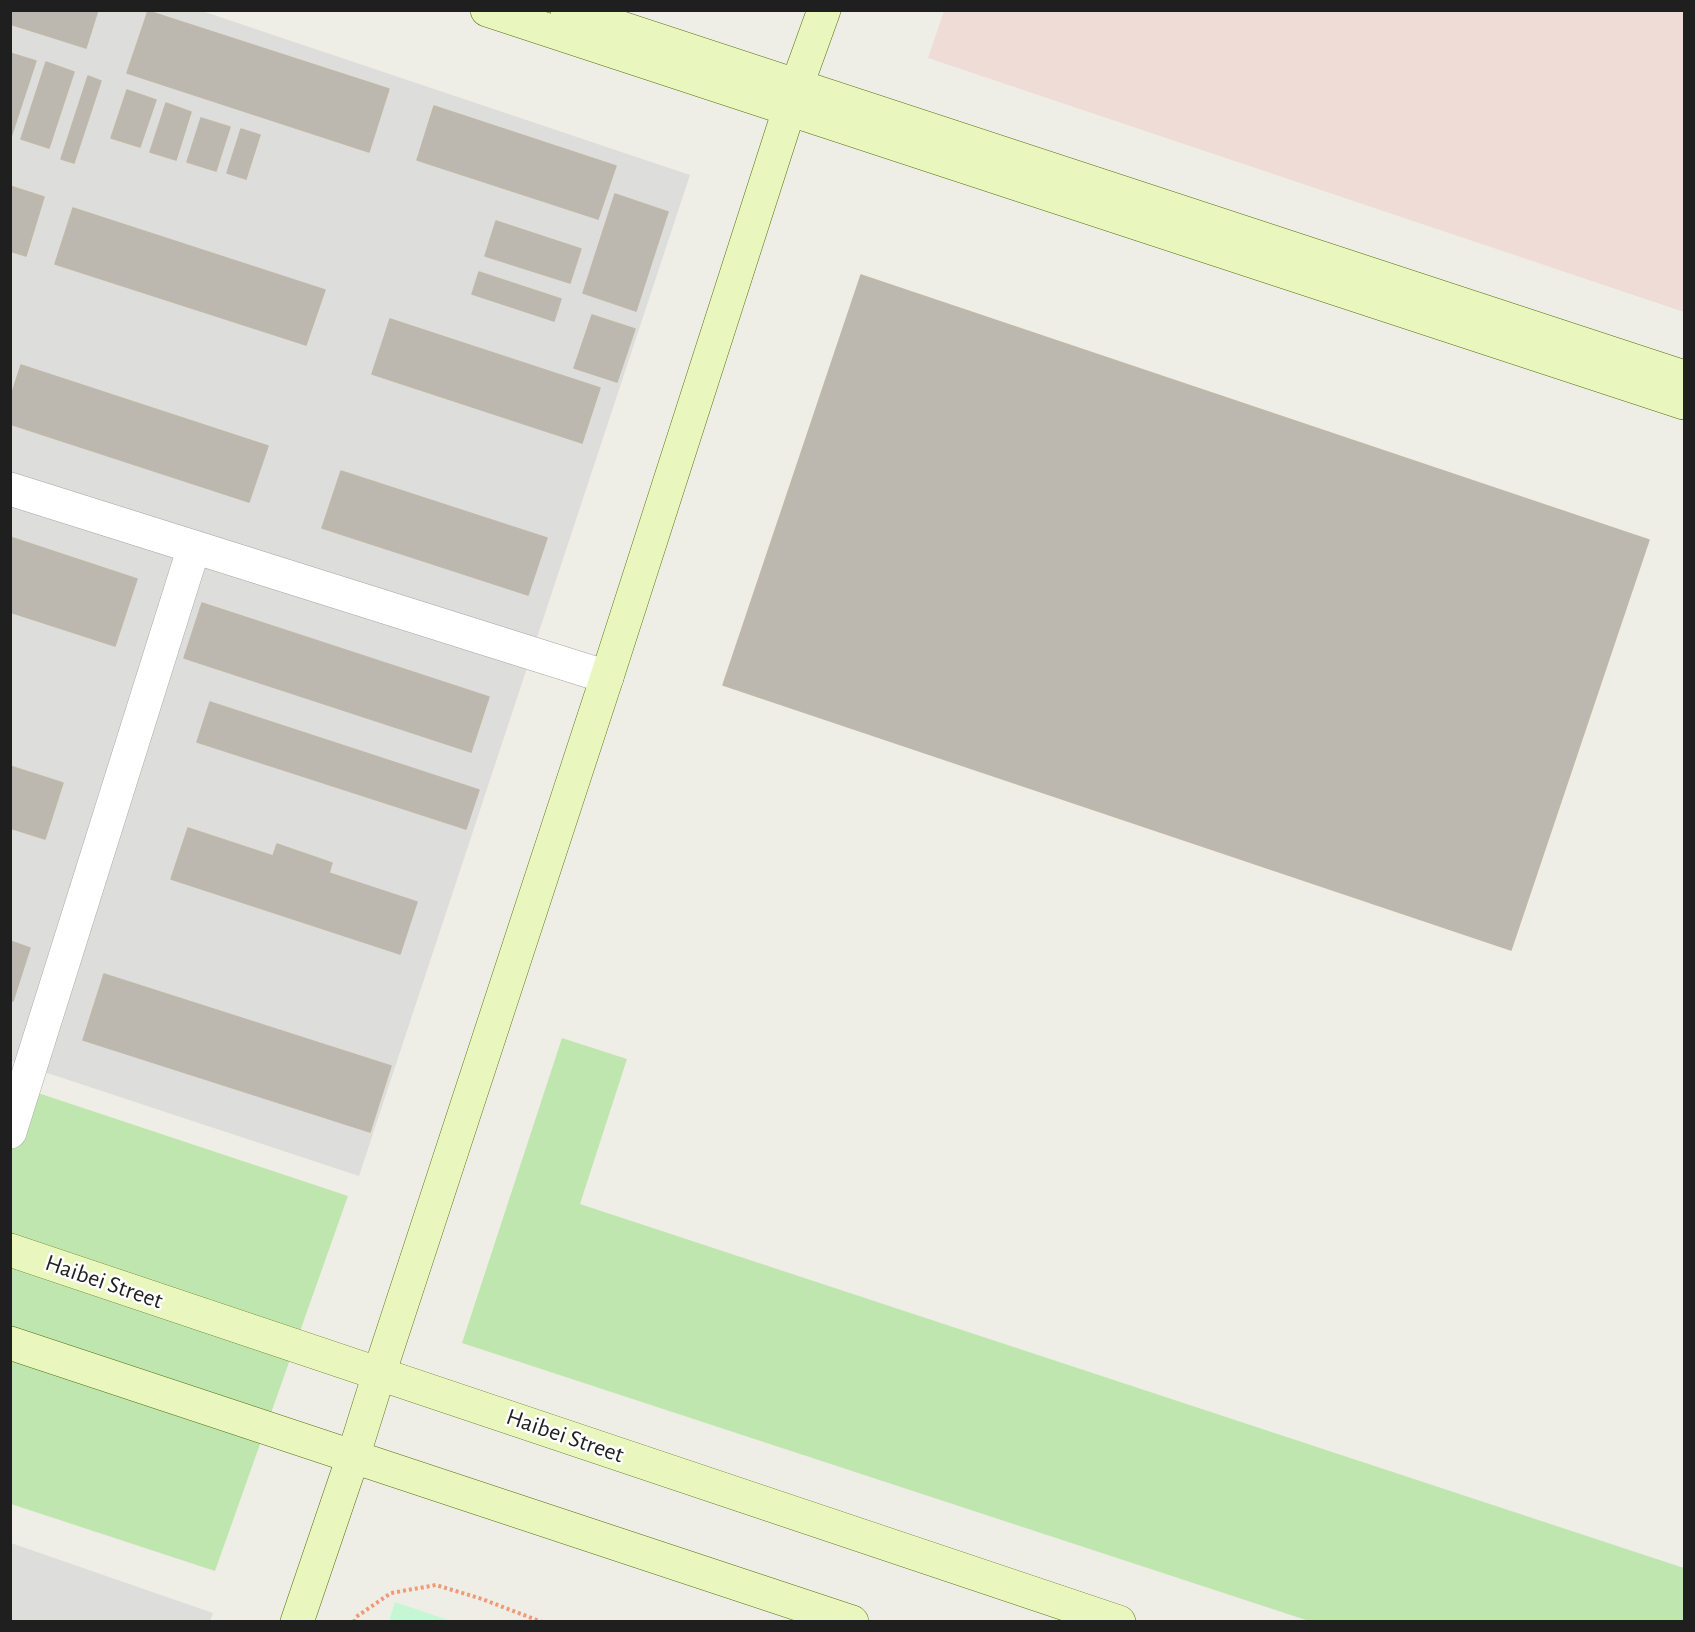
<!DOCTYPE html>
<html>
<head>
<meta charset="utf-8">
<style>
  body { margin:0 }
  #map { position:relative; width:1695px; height:1632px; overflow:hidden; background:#efeee6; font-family:"Alegreya Sans",sans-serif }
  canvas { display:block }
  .frame { position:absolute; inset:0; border:12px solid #1f1f1f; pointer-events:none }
</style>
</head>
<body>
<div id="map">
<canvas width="1695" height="1632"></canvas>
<div class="frame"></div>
</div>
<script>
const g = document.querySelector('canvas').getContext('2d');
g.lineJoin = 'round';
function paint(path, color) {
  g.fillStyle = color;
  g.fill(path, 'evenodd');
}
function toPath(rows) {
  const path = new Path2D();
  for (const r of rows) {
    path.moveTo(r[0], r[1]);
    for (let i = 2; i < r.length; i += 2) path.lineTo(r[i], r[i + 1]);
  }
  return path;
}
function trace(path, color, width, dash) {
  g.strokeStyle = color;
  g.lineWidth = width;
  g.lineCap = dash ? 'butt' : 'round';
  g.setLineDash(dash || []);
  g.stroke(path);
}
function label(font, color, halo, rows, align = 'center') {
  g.font = font + ' "Alegreya Sans",sans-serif';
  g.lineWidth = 5;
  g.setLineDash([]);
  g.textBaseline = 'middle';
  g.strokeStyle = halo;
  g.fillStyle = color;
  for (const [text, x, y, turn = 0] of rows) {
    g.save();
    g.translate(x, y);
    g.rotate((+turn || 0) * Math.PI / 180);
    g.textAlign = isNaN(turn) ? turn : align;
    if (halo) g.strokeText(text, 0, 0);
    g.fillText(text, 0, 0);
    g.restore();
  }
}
paint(toPath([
  [11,11,202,11,690,175,359,1176,11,1061],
  [11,1543,213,1613,210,1621,11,1621]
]), '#dddddc');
paint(toPath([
  [944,11,1684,11,1684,312,928,58]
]), '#efdcd7');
paint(toPath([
  [562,1038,627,1059,580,1204,1684,1568,1684,1621,1309,1621,462,1343],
  [11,1084,348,1196,215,1571,11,1504]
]), '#c0e6af');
paint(toPath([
  [395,1602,451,1621,389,1621]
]), '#c6f6d3');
const building = toPath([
  [10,10,98,10,86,48,10,24,10,10],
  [148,11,389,89,369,152,127,73,148,11],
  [10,53,36,61,11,137,10,137,10,53],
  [46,62,74,72,49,148,21,139,46,62],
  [88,76,101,81,74,163,61,159,88,76],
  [127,90,156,100,140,147,111,138,127,90],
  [166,103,191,112,176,160,150,152,166,103],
  [434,106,616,166,598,219,417,160,434,106],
  [201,118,230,127,216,171,187,162,201,118],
  [241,129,260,135,246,179,227,173,241,129],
  [10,186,44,197,26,256,10,251,10,186],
  [615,194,668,212,636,311,583,293,615,194],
  [73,208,325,290,306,345,55,264,73,208],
  [496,221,581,249,570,283,485,256,496,221],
  [479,272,561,299,554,321,472,294,479,272],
  [861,275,1649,540,1511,950,723,685,861,275],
  [592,315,635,329,617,382,574,368,592,315],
  [390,319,600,388,582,443,372,374,390,319],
  [21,365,268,446,249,502,10,424,10,399,21,365],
  [341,471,547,538,528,595,322,528,341,471],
  [10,537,137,579,115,646,10,612,10,537],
  [202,603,489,697,471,752,184,658,202,603],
  [210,702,479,790,466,829,197,742,210,702],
  [10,766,63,783,45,839,10,828,10,766],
  [188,828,273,856,277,844,332,863,329,873,417,902,400,954,171,879,188,828],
  [10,941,30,948,13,1001,10,1001,10,941],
  [104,974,391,1066,370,1132,83,1040,104,974]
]);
paint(building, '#bcb7af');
trace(building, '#c0b8a9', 1.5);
const street = toPath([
  [10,489,607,677],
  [10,1132,194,547]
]);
const secondary = toPath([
  [487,10,1684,403],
  [567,10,1684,377],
  [10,1250,1119,1622],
  [10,1343,852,1622],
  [297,1622,353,1457,379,1374,607,677,797,85,824,10]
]);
trace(street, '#a6a6a6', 34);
trace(secondary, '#53710c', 34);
trace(toPath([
  [354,1622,356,1617,391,1593,436,1585,482,1599,542,1622]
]), '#f19975', 4, [3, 3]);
trace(street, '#fff', 33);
trace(secondary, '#e9f6be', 33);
label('24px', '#1f1f1f', '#fff', [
  ["Haibei Street",104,1282,19],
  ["Haibei Street",565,1436,19]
]);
</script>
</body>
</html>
